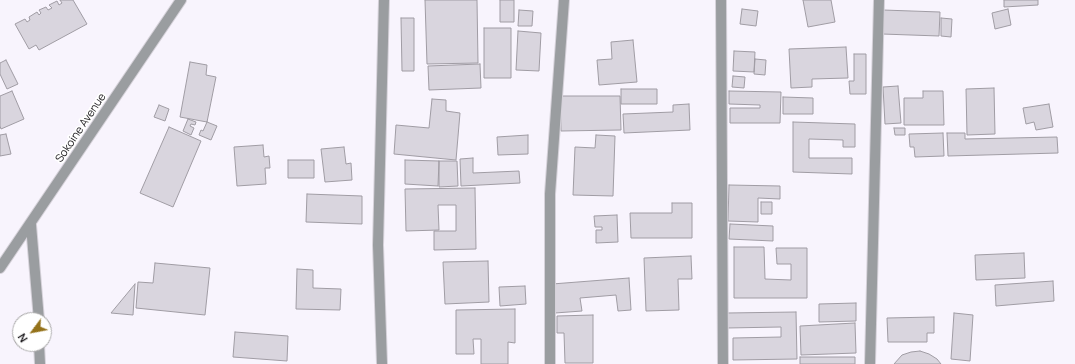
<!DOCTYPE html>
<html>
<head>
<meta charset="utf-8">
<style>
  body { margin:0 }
  #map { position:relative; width:1075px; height:364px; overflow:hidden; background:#f8f4fd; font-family:Manrope,sans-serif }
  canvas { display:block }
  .north { position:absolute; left:12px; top:312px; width:40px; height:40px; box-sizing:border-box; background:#fff; border:1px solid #a7a6a7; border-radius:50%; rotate:238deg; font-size:11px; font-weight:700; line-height:16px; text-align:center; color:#232124 }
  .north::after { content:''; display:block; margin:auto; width:14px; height:18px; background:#94721a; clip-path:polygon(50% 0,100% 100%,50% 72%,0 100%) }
</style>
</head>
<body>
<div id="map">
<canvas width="1075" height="364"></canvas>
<div class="north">N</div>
</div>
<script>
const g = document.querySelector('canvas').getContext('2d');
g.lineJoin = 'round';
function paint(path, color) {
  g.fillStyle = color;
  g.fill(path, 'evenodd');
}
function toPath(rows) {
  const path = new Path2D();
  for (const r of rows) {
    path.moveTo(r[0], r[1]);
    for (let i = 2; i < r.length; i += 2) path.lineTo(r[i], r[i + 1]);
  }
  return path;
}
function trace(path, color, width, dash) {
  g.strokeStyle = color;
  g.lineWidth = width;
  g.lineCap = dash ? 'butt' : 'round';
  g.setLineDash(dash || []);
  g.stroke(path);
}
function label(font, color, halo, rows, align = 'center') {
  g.font = font + ' Manrope,sans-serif';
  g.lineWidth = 3.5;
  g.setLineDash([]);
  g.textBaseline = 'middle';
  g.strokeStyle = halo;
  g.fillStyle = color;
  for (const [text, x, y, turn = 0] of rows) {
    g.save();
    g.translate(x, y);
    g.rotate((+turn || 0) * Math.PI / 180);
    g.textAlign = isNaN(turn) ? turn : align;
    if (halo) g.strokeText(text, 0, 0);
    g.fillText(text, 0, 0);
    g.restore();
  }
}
const building = toPath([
  [60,0,73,0,87,24,39,50,36,45,29,49,15,24,25,19,27,22,30,20,29,17,37,12,39,15,41,13,39,10,46,7,48,10,52,8,49,5,57,1,59,5,62,3,60,0],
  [425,0,477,0,478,63,427,64,425,0],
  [500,0,514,0,514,22,500,22,500,0],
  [803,0,831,0,835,22,808,27,803,0],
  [1004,0,1038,0,1038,5,1004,7,1004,0],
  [742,9,758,11,756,26,740,24,742,9],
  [1008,9,1011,25,995,29,992,13,1008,9],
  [519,10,533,11,532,26,518,26,519,10],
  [883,10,940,12,939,36,882,34,883,10],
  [401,18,414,18,414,71,402,71,401,18],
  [941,18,952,19,951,37,941,36,941,18],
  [484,28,511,28,511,78,484,78,484,28],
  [518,31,541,33,539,71,516,70,518,31],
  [633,40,637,82,599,85,597,60,612,59,611,42,633,40],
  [846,47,848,78,812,79,812,87,791,88,789,49,846,47],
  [734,51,755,52,754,72,733,71,734,51],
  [854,54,866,54,866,94,850,94,849,81,854,81,854,54],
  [755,59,766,60,765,75,754,74,755,59],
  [6,60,18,84,7,89,0,74,0,63,6,60],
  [190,62,207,65,206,75,216,77,207,122,180,117,190,62],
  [480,64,481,88,429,90,428,66,480,64],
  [733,76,745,77,744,88,732,87,733,76],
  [898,86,901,123,885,124,883,87,898,86],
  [994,88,995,134,967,135,966,89,994,88],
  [621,89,657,89,657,104,621,104,621,89],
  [12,91,24,119,1,129,0,126,0,96,12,91],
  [729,91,781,92,780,123,730,123,730,108,760,108,760,105,729,104,729,91],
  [923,91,943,91,944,125,904,125,904,98,923,98,923,91],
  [560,96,620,96,621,130,561,131,560,96],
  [783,97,813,98,813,114,783,114,783,97],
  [432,99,446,100,446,111,460,113,456,160,394,154,396,125,429,128,432,99],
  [689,104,690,130,624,133,623,114,673,112,673,105,689,104],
  [1049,104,1053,127,1036,130,1034,122,1026,124,1023,108,1049,104],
  [159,105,169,109,165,121,154,117,159,105],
  [188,119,196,122,195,125,191,124,190,126,194,128,191,135,183,131,188,119],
  [207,122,217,126,211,140,199,135,201,130,203,131,207,122],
  [793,122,855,124,855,147,843,147,843,140,809,139,809,158,852,158,852,174,793,172,793,122],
  [169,127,201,141,173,207,140,193,169,127],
  [894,128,905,128,905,135,895,135,894,128],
  [943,133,944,156,915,157,914,147,910,147,909,134,943,133],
  [947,133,965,133,965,139,1057,137,1058,153,948,156,947,133],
  [6,134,11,154,0,156,0,135,6,134],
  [528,135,528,154,498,155,497,137,528,135],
  [596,135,615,136,613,196,573,195,575,147,595,148,596,135],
  [263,145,264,157,269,156,270,168,265,168,266,184,237,186,234,147,263,145],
  [344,147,346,164,351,163,352,180,325,182,321,149,344,147],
  [473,158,473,173,519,171,520,183,461,186,460,159,473,158],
  [288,160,314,160,314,178,288,178,288,160],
  [405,160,439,161,438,186,405,184,405,160],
  [439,161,457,161,458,186,439,187,439,161],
  [729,185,780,186,780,199,758,198,758,222,728,221,729,185],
  [475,188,476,249,434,250,434,231,456,231,456,205,438,205,439,230,406,231,405,189,475,188],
  [307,194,362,196,362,224,306,222,307,194],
  [761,202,772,202,772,214,761,214,761,202],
  [672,203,692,203,692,238,631,238,630,213,672,213,672,203],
  [617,215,618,242,596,243,596,230,602,230,602,227,595,227,594,216,617,215],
  [730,224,773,226,773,241,729,239,730,224],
  [734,247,764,247,765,279,791,280,791,264,777,264,776,248,807,248,807,298,734,298,734,247],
  [1024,253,1025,278,976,280,975,255,1024,253],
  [691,256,692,279,678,279,679,310,646,311,644,258,691,256],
  [488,261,489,302,445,304,443,262,488,261],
  [155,263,210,268,205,315,136,308,138,282,153,283,155,263],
  [297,269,313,270,313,288,341,289,340,310,296,309,297,269],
  [629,278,631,310,618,311,616,295,580,298,582,311,555,313,552,284,629,278],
  [1053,281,1054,301,996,306,995,285,1053,281],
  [135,284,133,315,111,313,135,284],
  [525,286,526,304,500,306,499,287,525,286],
  [856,303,856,321,819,322,819,304,856,303],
  [515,309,515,343,508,342,508,364,481,364,481,339,473,339,474,354,456,354,456,310,515,309],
  [796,312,797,359,733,360,733,338,781,337,781,327,727,328,727,313,796,312],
  [954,313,973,315,970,361,951,359,954,313],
  [593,315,593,363,565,363,564,333,557,333,557,316,593,315],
  [934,317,934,333,927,333,927,342,888,342,887,318,934,317],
  [855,323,856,353,801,355,800,326,855,323],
  [235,332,288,336,287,361,233,357,235,332],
  [920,351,929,354,937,359,941,364,894,364,902,355,911,352,920,351],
  [800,357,855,357,855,364,800,364,800,357]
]);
paint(building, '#d9d5de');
trace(building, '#a09ca4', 1);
const minor = toPath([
  [721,0,723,364],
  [31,225,39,320],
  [39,344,40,364],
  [382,364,378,245,384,0],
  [550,364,550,194,564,0],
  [870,364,879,0]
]);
const tertiary = toPath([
  [0,268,181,0]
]);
trace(minor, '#d6d2da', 12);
trace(tertiary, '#d6d2da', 12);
trace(minor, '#9a9da0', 10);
trace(tertiary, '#9a9da0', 10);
label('11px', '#232124', '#fff', [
  ["Sokoine Avenue",81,128,-56]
]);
</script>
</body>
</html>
